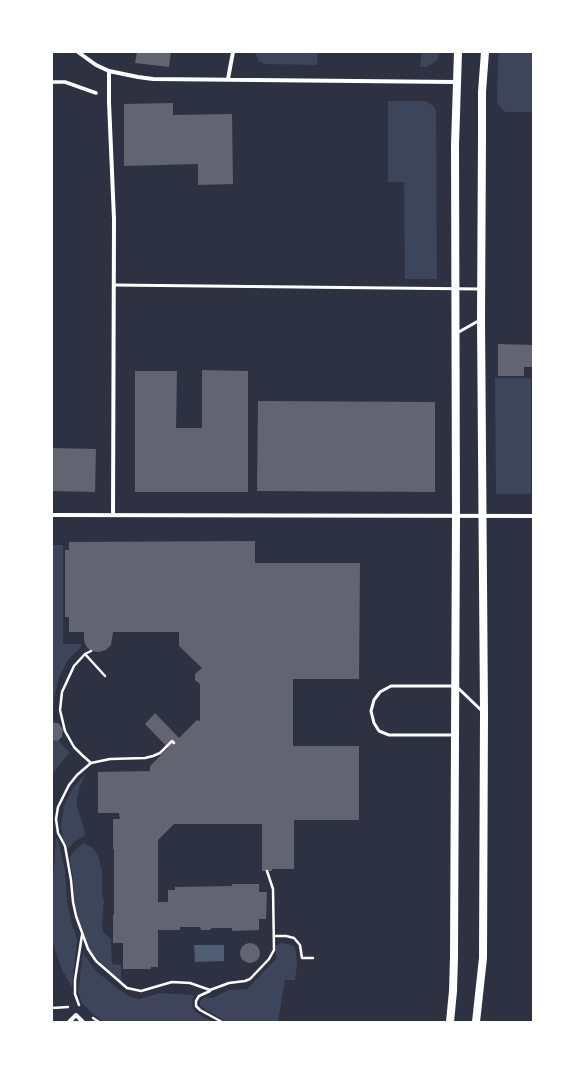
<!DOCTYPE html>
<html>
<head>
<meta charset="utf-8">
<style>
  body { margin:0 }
  #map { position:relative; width:585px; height:1074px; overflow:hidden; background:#2d3142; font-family:"Fira Sans",sans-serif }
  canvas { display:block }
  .frame { position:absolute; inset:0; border:53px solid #fff; pointer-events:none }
</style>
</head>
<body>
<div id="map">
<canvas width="585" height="1074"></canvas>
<div class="frame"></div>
</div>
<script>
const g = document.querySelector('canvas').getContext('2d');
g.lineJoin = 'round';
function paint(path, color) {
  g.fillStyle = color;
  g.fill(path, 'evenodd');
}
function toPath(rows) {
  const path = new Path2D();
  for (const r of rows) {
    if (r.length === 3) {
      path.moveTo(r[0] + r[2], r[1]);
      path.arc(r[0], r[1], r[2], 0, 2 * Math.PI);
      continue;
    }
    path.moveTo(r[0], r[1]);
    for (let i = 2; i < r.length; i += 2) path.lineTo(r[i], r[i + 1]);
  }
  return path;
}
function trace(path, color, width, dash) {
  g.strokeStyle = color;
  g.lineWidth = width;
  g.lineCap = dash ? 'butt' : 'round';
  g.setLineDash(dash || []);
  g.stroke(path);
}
paint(toPath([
  [255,52,318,52,317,65,265,64,259,61,256,55],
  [422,52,440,52,437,60,432,64,426,67,420,67],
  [500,52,533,52,533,112,505,112,497,103,498,60],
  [388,101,426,101,434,106,436,111,437,279,405,279,404,182,388,182],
  [495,378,531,378,531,494,496,494],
  [52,545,63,545,63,644,81,644,81,647,68,660,59,677,54,699,53,718,61,744,70,752,52,774],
  [86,773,80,786,77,797,77,807,84,828,85,836,75,841,68,849,67,845,63,840,61,827,64,805,73,788],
  [56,838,58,839,65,870,67,901,71,921,77,939,72,987,62,970,52,941,52,890],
  [84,843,93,848,98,855,102,872,102,894,104,901,102,923,103,932,111,939,112,964,121,965,121,981,98,960,89,949,77,916,74,902,73,878,69,858,75,850],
  [281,943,288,944,294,946,296,951,297,964,295,980,285,980,278,1022,227,1022,200,1006,200,1001,204,997,213,998,228,990,247,989,276,959,276,946],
  [83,953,96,971,117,988,131,997,140,999,160,993,194,995,192,1000,193,1008,196,1012,212,1022,104,1022,94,1015,82,1003,78,992]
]), '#3c4559');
paint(toPath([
  [194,945,224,945,224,961,195,962]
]), '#4f5d75');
paint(toPath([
  [137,52,171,52,169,67,135,63],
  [173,103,173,115,232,114,233,184,198,185,198,164,124,166,124,104],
  [498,344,533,345,533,367,524,367,524,376,498,376],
  [202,370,248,371,248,492,135,492,135,371,177,371,176,428,202,428],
  [258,401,435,402,435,492,257,491],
  [52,448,96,449,95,492,52,491],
  [255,541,255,563,360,563,359,679,293,679,293,746,359,746,359,820,294,820,294,869,272,869,272,871,262,871,262,824,174,824,158,840,158,902,168,902,168,890,175,890,175,887,232,886,232,884,259,884,259,892,267,892,266,919,259,919,259,930,232,931,232,928,212,928,210,930,201,930,200,927,180,927,180,930,158,930,158,967,151,967,151,969,123,969,123,943,113,943,113,915,114,915,114,849,113,849,113,819,120,819,119,813,98,813,98,772,150,771,150,766,168,748,145,724,155,713,179,738,197,720,200,721,200,684,195,680,195,674,202,668,179,646,179,632,113,632,111,645,106,650,99,652,91,651,86,646,84,640,84,632,69,632,69,617,65,617,65,550,69,550,69,542],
  [52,723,58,723,63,729,62,737,57,741,52,740],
  [250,953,10]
]), '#626471');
trace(toPath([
  [85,654,91,651],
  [105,676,85,654,74,666,62,692,60,710,65,731,74,747,82,755,91,763,110,759,145,758,153,756,160,753,172,741,174,743],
  [91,763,77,775,69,785,58,807,56,819,58,833,65,846,71,880,73,902,76,916,88,949,96,961,127,988,141,991,172,982,190,983,210,990,229,983,245,981,250,979,269,959,274,950,273,889,267,871],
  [274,936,286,936,294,938,300,945,302,958,313,958],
  [210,991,199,996,196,1001,196,1006,200,1010,222,1022],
  [79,1005,75,994,75,980,82,935],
  [52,1008,68,1007],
  [93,1018,99,1022]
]), '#fff', 2.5);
trace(toPath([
  [114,285,480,289],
  [457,333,480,320],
  [454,735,389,735,379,731,374,723,371,711,374,700,380,692,391,686,456,686,482,711]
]), '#fff', 3);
trace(toPath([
  [52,82,65,82,96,93]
]), '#fff', 3.5);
trace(toPath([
  [78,52,96,65,109,71,138,77,153,79,456,82],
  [109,71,109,102,114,219,113,515],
  [228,79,233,52],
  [52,515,533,516],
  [69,1022,76,1015,83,1022]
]), '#fff', 4);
trace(toPath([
  [450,1022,453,991,454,957,456,517,455,145,458,52],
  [476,1022,483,958,484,713,481,319,482,138,482,92,485,52]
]), '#fff', 8);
</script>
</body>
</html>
